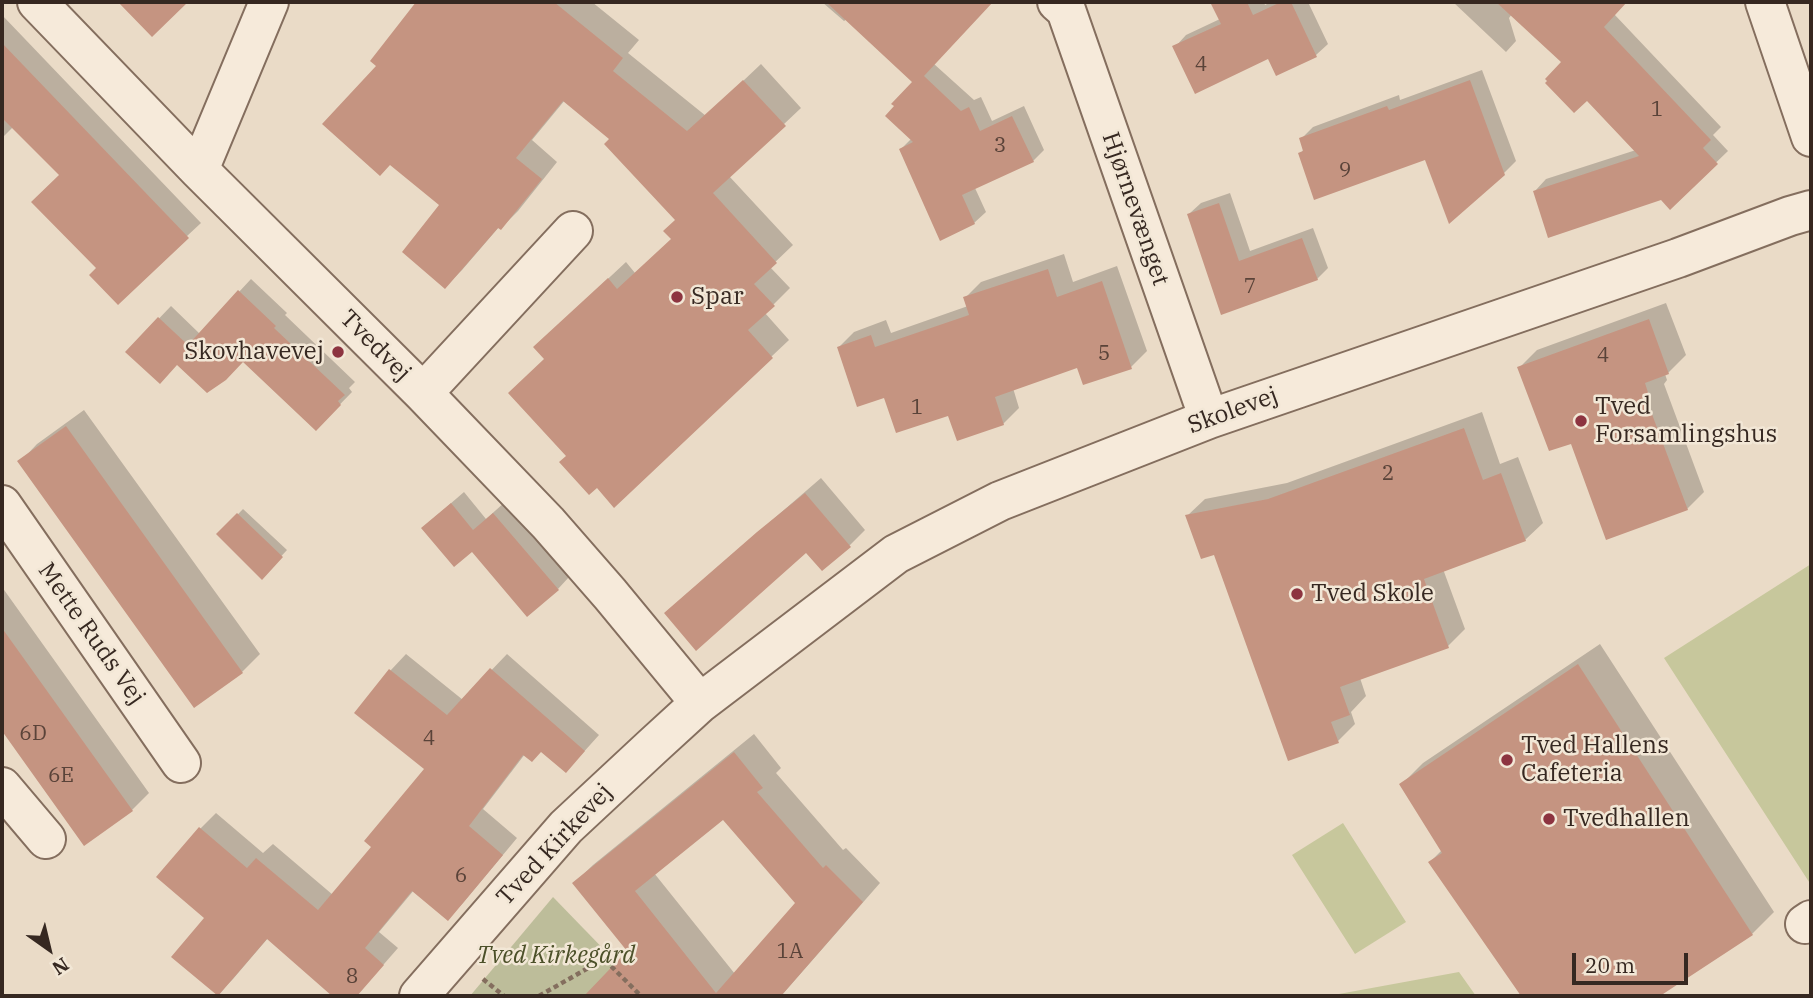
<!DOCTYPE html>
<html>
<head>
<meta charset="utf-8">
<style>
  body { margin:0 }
  #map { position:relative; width:1813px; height:998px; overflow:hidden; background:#eadbc7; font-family:"IBM Plex Serif",serif }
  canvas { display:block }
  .frame { position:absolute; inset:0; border:4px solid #362821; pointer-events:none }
  .north { position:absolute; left:14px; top:914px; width:70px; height:70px; -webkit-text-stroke:5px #f2e7d6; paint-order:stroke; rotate:146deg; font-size:19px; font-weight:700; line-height:28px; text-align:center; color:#362821 }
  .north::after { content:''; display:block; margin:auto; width:24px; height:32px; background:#362821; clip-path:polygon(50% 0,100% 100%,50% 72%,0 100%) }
  .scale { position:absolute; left:1572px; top:953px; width:116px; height:32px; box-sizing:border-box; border:4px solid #362821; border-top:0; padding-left:9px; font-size:21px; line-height:24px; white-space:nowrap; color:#362821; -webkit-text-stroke:5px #f2e7d6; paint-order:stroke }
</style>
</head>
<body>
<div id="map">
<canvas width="1813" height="998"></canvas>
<div class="frame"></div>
<div class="north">N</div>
<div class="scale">20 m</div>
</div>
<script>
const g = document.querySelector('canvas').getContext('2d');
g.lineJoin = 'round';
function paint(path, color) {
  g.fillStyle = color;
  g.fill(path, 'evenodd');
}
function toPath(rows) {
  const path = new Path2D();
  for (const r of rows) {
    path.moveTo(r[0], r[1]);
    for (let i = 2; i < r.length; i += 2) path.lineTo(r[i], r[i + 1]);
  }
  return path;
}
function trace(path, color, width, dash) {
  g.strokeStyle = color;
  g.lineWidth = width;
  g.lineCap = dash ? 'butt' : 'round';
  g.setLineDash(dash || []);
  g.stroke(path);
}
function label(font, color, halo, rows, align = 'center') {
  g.font = font + ' "IBM Plex Serif",serif';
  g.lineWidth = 5;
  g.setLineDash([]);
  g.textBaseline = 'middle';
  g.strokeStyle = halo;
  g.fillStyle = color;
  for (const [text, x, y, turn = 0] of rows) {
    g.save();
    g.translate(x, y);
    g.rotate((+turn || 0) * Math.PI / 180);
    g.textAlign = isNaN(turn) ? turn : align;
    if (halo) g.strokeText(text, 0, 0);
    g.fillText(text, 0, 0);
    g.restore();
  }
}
paint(toPath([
  [1811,564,1811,885,1664,658],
  [1343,823,1406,922,1355,954,1292,855],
  [1459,972,1476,996,1328,996]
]), '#c7c79c');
paint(toPath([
  [553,897,649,996,470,996]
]), '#bdbd9a');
paint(toPath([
  [418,2,592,2,639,40,628,53,706,116,761,64,801,108,729,176,793,245,770,267,790,288,765,313,789,340,614,505,568,456,546,359,552,331,626,262,635,273,673,239,677,220,611,138,565,100,532,140,557,162,518,211,501,228,499,227,462,270,445,287,442,205,378,65,372,61],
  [822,2,992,2,934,64,974,100,981,97,992,121,1024,106,1044,150,1033,161,975,188,986,212,974,223,901,149,912,138,914,82,847,19,844,21],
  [1212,2,1264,2,1265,5,1271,2,1308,2,1328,44,1316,55,1268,57,1175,47,1186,35,1220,19],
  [1453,2,1626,2,1614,14,1721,127,1713,135,1728,151,1670,207,1661,198,1535,191,1546,179,1636,150,1563,62,1512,14,1509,18,1516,41,1506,52],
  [2,15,201,223,187,236,99,268,61,175,13,127,2,138],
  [1482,70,1516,161,1504,173,1426,158,1300,154,1304,149,1301,139,1313,127,1399,95,1400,100],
  [1230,193,1250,251,1313,228,1328,268,1317,279,1222,313,1189,214,1201,203],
  [1064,254,1073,282,1117,266,1147,351,1131,367,1078,366,1013,388,1019,408,1003,424,949,413,885,395,839,347,854,332,886,320,891,333,968,306,965,298,981,282],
  [251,279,287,313,285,315,355,382,349,388,352,392,316,429,243,360,177,363,127,352,171,306,200,334],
  [1666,303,1686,355,1668,373,1665,374,1667,380,1664,384,1704,492,1687,509,1572,441,1520,367,1537,350],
  [84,410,260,654,242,672,195,706,20,462,37,444],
  [1482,412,1500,464,1518,457,1543,523,1525,540,1443,569,1465,629,1448,646,1360,678,1366,696,1351,712,1355,724,1338,741,1215,553,1187,516,1205,499,1287,483],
  [821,478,865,530,850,545,822,568,807,551,682,598],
  [464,492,486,519,505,502,569,577,558,589,472,549,435,517],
  [243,509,287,550,262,577,219,534],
  [2,587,149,793,132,810,85,843,2,728],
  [1600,644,1774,912,1752,934,1656,996,1523,996,1430,862,1442,850,1401,785,1423,763],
  [406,654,463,700,507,654,599,735,581,755,542,750,525,754,483,809,517,838,463,903,448,919,414,890,379,932,398,948,356,996,335,996,268,938,233,979,218,994,207,918,200,829,216,813,263,853,273,844,333,895,373,847,426,769,356,713,391,670],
  [754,734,781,768,776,773,843,850,846,848,880,883,781,996,586,996,629,951,574,883,593,865],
  [724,817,797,903,735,974,654,873]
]), '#0003');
paint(toPath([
  [118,2,188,2,152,37],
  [416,2,554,2,623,58,613,71,687,131,743,80,786,126,713,193,777,263,754,284,775,306,748,330,773,358,614,508,597,488,589,495,559,462,566,456,508,393,544,359,533,347,608,278,617,289,671,239,663,231,675,220,604,144,609,139,563,101,516,158,542,179,501,230,498,228,445,289,402,252,439,205,390,165,380,176,322,124,376,66,370,61],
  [826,2,993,2,924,76,961,111,969,107,980,131,1012,116,1034,162,962,195,975,224,940,241,899,149,913,142,885,116,894,106,891,104,912,82],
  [1210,2,1247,2,1253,15,1281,2,1291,2,1317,57,1276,76,1268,59,1195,94,1172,46,1221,24],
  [1496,2,1627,2,1604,27,1711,140,1703,148,1718,164,1670,210,1661,200,1548,238,1533,191,1639,156,1587,101,1574,113,1545,83,1547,81,1545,79,1561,62],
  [2,43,189,238,118,305,89,275,96,268,31,202,59,175,2,118],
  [1470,80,1505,175,1449,224,1425,160,1314,200,1298,153,1303,151,1299,138,1387,106,1389,110],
  [1219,203,1239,261,1302,238,1318,280,1221,315,1187,214],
  [1048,269,1057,297,1102,281,1132,369,1083,385,1077,368,995,397,1004,425,957,441,948,416,896,433,884,398,857,407,837,347,871,335,875,347,969,315,963,297],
  [238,290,276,326,274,328,345,395,338,401,341,405,316,431,243,362,226,380,207,393,177,365,160,384,125,352,158,317,188,345],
  [1649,319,1669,374,1645,383,1650,399,1647,401,1688,510,1606,540,1571,444,1549,451,1517,367],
  [66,426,243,673,194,708,17,461],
  [1464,428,1483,480,1501,473,1526,541,1424,579,1449,648,1340,687,1350,715,1331,722,1339,743,1288,761,1214,555,1201,559,1185,515,1268,499],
  [805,493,851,547,822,571,806,553,696,651,664,613,757,532],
  [451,503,473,530,493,513,559,590,527,617,472,552,454,567,421,528],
  [237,513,283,557,262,580,216,534],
  [2,628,133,811,84,846,2,731],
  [1578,664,1753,935,1660,996,1521,996,1428,862,1442,853,1399,784],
  [490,668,585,751,566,773,541,752,532,762,523,755,469,826,503,855,448,921,412,891,365,948,384,965,357,996,332,996,267,939,218,996,171,957,204,918,156,877,199,827,247,868,256,858,318,910,371,847,364,841,424,769,354,713,389,669,447,715],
  [734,752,763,788,757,792,823,868,826,865,863,902,781,996,584,996,627,951,572,883],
  [723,820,795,903,716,993,635,891]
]), '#c59481');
const minor = toPath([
  [37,2,199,170,423,393,548,523,610,594,700,703],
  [1057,2,1066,10,1209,419],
  [1765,2,1811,137],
  [199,170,269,2],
  [423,393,573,231],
  [2,505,181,763],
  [2,787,46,839],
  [1805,924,1811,920],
  [419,996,566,827,653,746,700,703,896,554,1000,501,1209,419,1678,258,1790,216,1811,210]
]);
trace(minor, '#846e5e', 42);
trace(toPath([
  [483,979,504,996],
  [539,996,604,959,641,996]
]), '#846e5e', 4.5, [5, 3.5]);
trace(minor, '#f6eada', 38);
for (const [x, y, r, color] of [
  [677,297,7,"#8d3440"],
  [338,352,7,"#8d3440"],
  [1581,421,7,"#8d3440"],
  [1297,594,7,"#8d3440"],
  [1507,760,7,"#8d3440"],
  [1549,819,7,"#8d3440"]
]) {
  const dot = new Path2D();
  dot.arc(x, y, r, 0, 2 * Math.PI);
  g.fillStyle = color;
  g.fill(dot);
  trace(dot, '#f2e7d6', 2.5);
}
label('21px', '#5a4339', null, [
  ["4",1201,65],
  ["1",1657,110],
  ["3",1000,146],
  ["9",1345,171],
  ["7",1250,287],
  ["5",1104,354],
  ["4",1603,356],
  ["1",917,408],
  ["2",1388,474],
  ["6D",33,734],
  ["4",429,739],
  ["6E",61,776],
  ["6",461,876],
  ["1A",790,952],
  ["8",352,977]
]);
label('24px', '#362821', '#f2e7d6', [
  ["Hjørnevænget",1135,209,71],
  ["Tvedvej",375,346,45],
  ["Skolevej",1233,411,-20],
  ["Mette Ruds Vej",91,634,55],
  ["Tved Kirkevej",555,845,-47]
]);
label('24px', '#362821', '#f2e7d6', [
  ["Spar",691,297],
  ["Skovhavevej",324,352,"right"],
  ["Tved",1595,407],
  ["Forsamlingshus",1595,435],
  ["Tved Skole",1311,594],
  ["Tved Hallens",1521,746],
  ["Cafeteria",1521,774],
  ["Tvedhallen",1563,819]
], 'left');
label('italic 24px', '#4c5029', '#f2e7d6', [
  ["Tved Kirkegård",556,956]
]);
</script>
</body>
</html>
